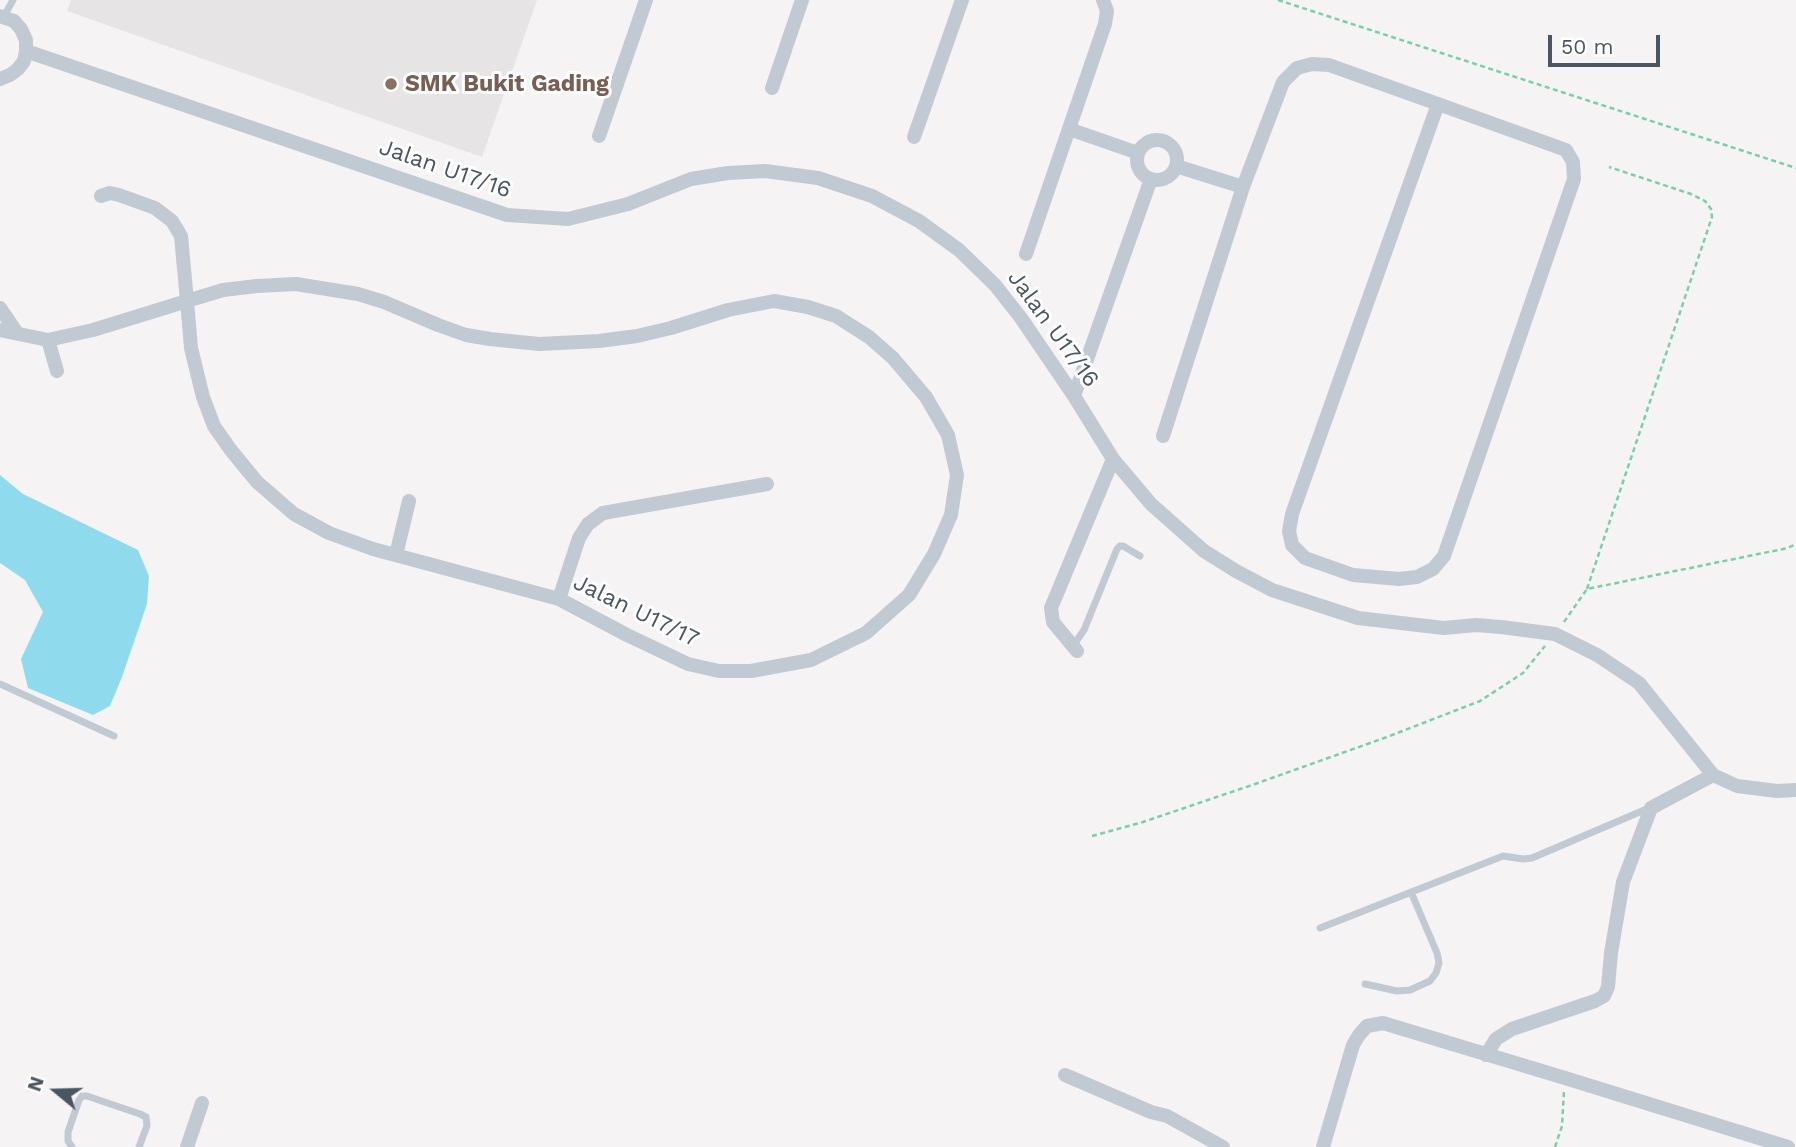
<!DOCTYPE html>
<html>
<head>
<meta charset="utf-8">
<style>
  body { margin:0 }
  #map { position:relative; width:1796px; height:1147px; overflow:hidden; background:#f5f3f3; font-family:"Work Sans",sans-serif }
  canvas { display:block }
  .north { position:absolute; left:21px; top:1056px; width:70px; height:70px; -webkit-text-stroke:5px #fff; paint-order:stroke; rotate:289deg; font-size:19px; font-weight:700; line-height:28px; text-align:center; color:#4a5661 }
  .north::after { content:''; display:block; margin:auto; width:24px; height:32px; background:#4a5661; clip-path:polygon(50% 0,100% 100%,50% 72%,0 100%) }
  .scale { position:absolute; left:1548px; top:35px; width:112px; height:32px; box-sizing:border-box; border:4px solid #4a5661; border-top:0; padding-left:9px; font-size:21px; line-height:24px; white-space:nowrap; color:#4a5661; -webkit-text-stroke:5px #fff; paint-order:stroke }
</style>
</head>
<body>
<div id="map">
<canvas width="1796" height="1147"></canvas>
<div class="north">N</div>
<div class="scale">50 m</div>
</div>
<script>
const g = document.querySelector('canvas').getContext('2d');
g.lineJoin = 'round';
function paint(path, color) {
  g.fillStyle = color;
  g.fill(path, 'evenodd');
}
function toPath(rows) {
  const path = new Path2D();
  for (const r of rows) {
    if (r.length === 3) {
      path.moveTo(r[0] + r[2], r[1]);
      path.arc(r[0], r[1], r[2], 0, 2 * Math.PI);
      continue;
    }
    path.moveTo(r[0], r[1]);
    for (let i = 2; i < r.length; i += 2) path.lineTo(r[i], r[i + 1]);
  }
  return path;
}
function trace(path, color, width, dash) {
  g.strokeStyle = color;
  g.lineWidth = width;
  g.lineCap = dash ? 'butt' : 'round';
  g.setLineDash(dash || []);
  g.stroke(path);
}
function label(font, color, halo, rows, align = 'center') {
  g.font = font + ' "Work Sans",sans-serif';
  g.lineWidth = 6;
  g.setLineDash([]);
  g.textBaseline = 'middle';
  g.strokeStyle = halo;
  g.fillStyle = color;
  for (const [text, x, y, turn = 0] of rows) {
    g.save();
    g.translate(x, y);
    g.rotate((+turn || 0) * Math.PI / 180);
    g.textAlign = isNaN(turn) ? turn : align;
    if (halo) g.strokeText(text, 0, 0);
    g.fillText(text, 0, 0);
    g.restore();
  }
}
paint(toPath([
  [71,0,537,0,482,157,67,11]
]), '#e6e4e5');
paint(toPath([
  [0,475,23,494,138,550,149,576,147,604,122,677,110,706,93,715,28,688,21,659,43,612,25,580,0,563]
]), '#90daee');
trace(toPath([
  [1278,0,1796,168],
  [1587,589,1712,217,1711,209,1705,201,1691,194,1609,167],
  [1564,622,1587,589,1788,548,1796,544],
  [1092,836,1143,822,1255,784,1387,737,1480,701,1523,673,1545,646],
  [1555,1147,1562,1126,1564,1091]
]), '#7ad0a6', 2.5, [5, 3.5]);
trace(toPath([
  [4,16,13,0],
  [1073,646,1084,630,1117,549,1120,546,1123,546,1140,556],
  [0,684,114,736],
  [1320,928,1503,856,1523,859,1532,858,1649,808],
  [1365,984,1397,991,1410,990,1430,981,1436,973,1439,963,1437,953,1411,892],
  [72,1147,68,1141,68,1132,79,1100,82,1096,87,1096,140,1114,146,1117,147,1126,139,1147]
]), '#c1cad2', 7);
trace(toPath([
  [0,16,14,21,21,29,26,40,26,51,24,61,18,69,10,75,0,79],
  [26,51,507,215,568,219,628,204,691,179,728,173,765,171,818,178,872,196,919,221,959,250,995,285,1021,318,1074,396,1113,459,1151,504,1204,551,1236,571,1272,590,1358,618,1444,628,1476,625,1501,627,1555,634,1597,655,1639,683,1713,775,1737,786,1777,791,1796,790],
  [772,88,802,0],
  [1069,129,1138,153],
  [599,136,646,0],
  [914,137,962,0],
  [1157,160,20],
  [1176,166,1243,187],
  [1026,254,1105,24,1107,11,1103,0],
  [0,308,17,333],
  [0,330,48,340,93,330,187,301,223,290,257,286,296,284,358,294,384,302,438,325,466,335,490,339,539,344,599,341,637,336,671,328,728,310,774,301,808,307,836,316,869,337,893,358,926,397,948,435,957,475,951,515,934,554,909,595,866,633,811,660,751,671,719,671,688,664,627,635,559,599,373,549,329,533,294,514,257,482,230,449,214,426,203,397,191,348,187,301,181,236,172,221,155,208,119,195,110,193,101,196],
  [48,340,57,371],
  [1074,396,1151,179],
  [1163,436,1243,187,1283,82,1297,68,1312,64,1329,65,1438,104,1566,150,1573,162,1574,179,1444,556,1433,569,1417,577,1399,579,1353,575,1305,558,1292,545,1289,531,1292,514,1438,104],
  [396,555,409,501],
  [559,599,579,538,588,524,603,513,767,484],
  [1077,651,1053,622,1051,608,1113,459],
  [1486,1055,1496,1039,1512,1029,1595,1001,1604,996,1608,987,1611,953,1623,882,1651,808,1713,775],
  [1065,1075,1151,1112,1167,1116,1223,1147],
  [187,1147,202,1103],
  [1323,1147,1353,1045,1359,1035,1367,1026,1383,1023,1565,1078,1788,1147]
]), '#c1cad2', 14);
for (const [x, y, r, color] of [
  [391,84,7,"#8d6e63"]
]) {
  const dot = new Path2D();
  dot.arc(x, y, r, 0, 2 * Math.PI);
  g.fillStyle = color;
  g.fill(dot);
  trace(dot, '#fff', 2.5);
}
label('bold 23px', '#785e54', '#fff', [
  ["SMK Bukit Gading",405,84]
], 'left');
label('23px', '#4a5661', '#fff', [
  ["Jalan U17/16",445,169,19],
  ["Jalan U17/16",1053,329,54],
  ["Jalan U17/17",636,611,26]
]);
</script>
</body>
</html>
